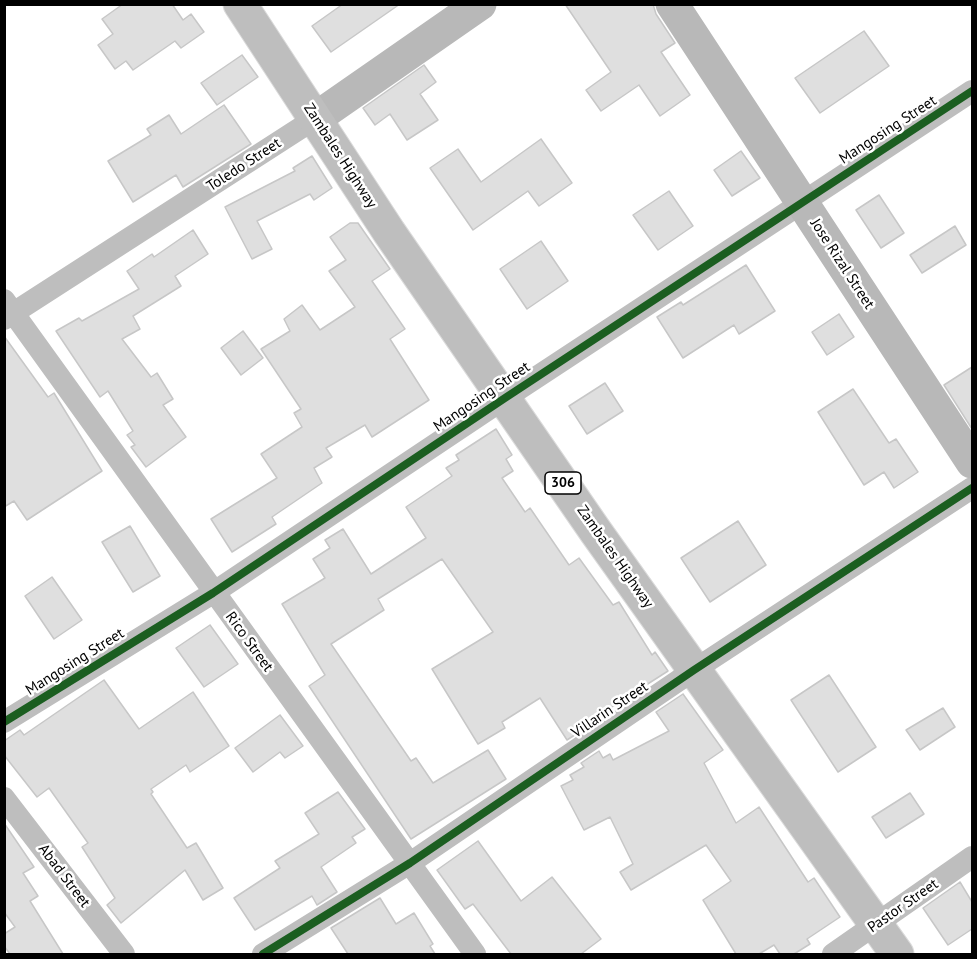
<!DOCTYPE html>
<html>
<head>
<meta charset="utf-8">
<style>
  body { margin:0 }
  #map { position:relative; width:977px; height:959px; overflow:hidden; background:#fff; font-family:"PT Sans",sans-serif }
  canvas { display:block }
  .frame { position:absolute; inset:0; border:6px solid #000; pointer-events:none }
</style>
</head>
<body>
<div id="map">
<canvas width="977" height="959"></canvas>
<div class="frame"></div>
</div>
<script>
const g = document.querySelector('canvas').getContext('2d');
g.lineJoin = 'round';
function paint(path, color) {
  g.fillStyle = color;
  g.fill(path, 'evenodd');
}
function toPath(rows) {
  const path = new Path2D();
  for (const r of rows) {
    path.moveTo(r[0], r[1]);
    for (let i = 2; i < r.length; i += 2) path.lineTo(r[i], r[i + 1]);
  }
  return path;
}
function trace(path, color, width, dash) {
  g.strokeStyle = color;
  g.lineWidth = width;
  g.lineCap = dash ? 'butt' : 'round';
  g.setLineDash(dash || []);
  g.stroke(path);
}
function label(font, color, halo, rows, align = 'center') {
  g.font = font + ' "PT Sans",sans-serif';
  g.lineWidth = 5;
  g.setLineDash([]);
  g.textBaseline = 'middle';
  g.strokeStyle = halo;
  g.fillStyle = color;
  for (const [text, x, y, turn = 0] of rows) {
    g.save();
    g.translate(x, y);
    g.rotate((+turn || 0) * Math.PI / 180);
    g.textAlign = isNaN(turn) ? turn : align;
    if (halo) g.strokeText(text, 0, 0);
    g.fillText(text, 0, 0);
    g.restore();
  }
}
const building = toPath([
  [123,4,172,4,183,20,191,14,204,32,181,48,175,41,133,70,126,61,115,69,98,45,113,34,102,19,123,4],
  [343,4,400,4,331,52,312,26,343,4],
  [565,4,653,4,656,14,675,43,661,52,690,95,660,116,639,85,601,111,586,90,611,72,565,4],
  [864,31,889,66,820,113,795,78,864,31],
  [242,55,258,77,217,105,201,83,242,55],
  [424,65,436,82,420,94,438,120,407,140,390,114,375,125,363,108,424,65],
  [224,105,251,144,183,187,176,175,133,202,108,161,151,135,147,129,169,115,181,134,224,105],
  [541,139,572,183,539,206,528,191,473,230,430,168,458,149,481,182,541,139],
  [741,151,760,178,732,196,714,170,741,151],
  [312,156,332,188,314,200,310,194,257,221,272,249,252,259,225,207,295,171,293,168,312,156],
  [669,191,693,226,658,250,633,215,669,191],
  [879,195,904,233,881,248,856,210,879,195],
  [350,223,358,223,390,269,372,281,405,329,390,339,429,400,372,437,365,425,326,448,332,457,314,468,322,483,272,517,276,524,232,552,211,519,277,478,261,454,302,427,294,413,301,409,261,349,290,331,284,319,302,305,320,330,355,307,329,271,346,260,330,237,350,223],
  [955,226,966,245,922,273,910,255,955,226],
  [193,230,208,254,175,276,181,286,133,316,140,329,122,339,151,377,157,373,173,399,163,405,186,437,146,467,131,447,135,445,127,435,133,431,108,391,100,397,56,331,79,318,82,321,139,289,127,271,152,254,154,257,193,230],
  [541,241,568,281,527,309,500,269,541,241],
  [746,265,775,311,739,334,734,325,683,358,657,317,681,302,683,305,746,265],
  [839,314,854,337,827,355,812,332,839,314],
  [243,331,263,358,241,375,221,348,243,331],
  [4,336,48,397,54,393,102,471,27,520,14,501,4,507,4,336],
  [972,367,972,429,944,385,972,367],
  [605,383,623,411,587,434,569,406,605,383],
  [853,389,889,443,896,439,918,472,894,488,884,472,864,485,818,412,853,389],
  [496,429,512,455,506,459,513,471,502,478,525,512,530,508,569,565,579,558,613,605,619,602,652,655,655,652,668,671,582,726,584,729,567,740,540,698,502,722,505,728,478,744,432,669,493,632,442,559,378,599,384,610,331,644,411,761,416,758,433,783,488,750,506,779,411,839,309,686,325,675,282,604,325,578,313,559,330,548,325,540,343,529,371,574,426,538,406,507,452,476,446,468,459,460,456,455,496,429],
  [738,521,766,565,710,602,681,558,738,521],
  [130,526,160,576,133,592,102,542,130,526],
  [52,577,82,620,54,639,25,596,52,577],
  [210,625,238,664,204,687,176,648,210,625],
  [829,675,876,747,838,772,791,700,829,675],
  [104,680,139,729,193,692,229,746,190,772,186,765,151,789,153,792,151,794,187,848,196,843,223,888,203,900,185,870,121,923,107,905,115,898,82,847,88,843,49,788,37,797,4,755,4,741,20,730,24,735,104,680],
  [683,694,723,750,704,763,736,823,759,807,808,882,814,878,840,917,807,939,810,944,794,954,780,954,774,945,759,954,736,954,703,900,731,881,706,845,631,890,620,872,633,864,610,817,584,830,561,786,573,780,570,775,584,767,581,763,599,751,603,758,610,754,613,760,669,731,656,712,683,694],
  [943,708,955,727,920,750,906,730,943,708],
  [280,715,303,746,285,758,280,752,253,772,235,748,280,715],
  [338,792,365,829,352,837,356,843,321,867,337,892,317,905,312,896,255,930,234,898,280,868,275,861,319,834,305,813,338,792],
  [910,793,924,814,886,838,872,817,910,793],
  [4,823,34,867,23,873,38,896,30,901,63,954,10,954,4,946,4,934,15,927,4,912,4,823],
  [478,841,521,901,552,877,601,939,581,954,511,954,473,904,465,909,437,870,478,841],
  [960,882,972,902,972,929,948,945,923,908,960,882],
  [380,898,396,924,414,913,433,944,430,946,435,954,348,954,331,928,380,898]
]);
paint(building, '#dfdfdf');
trace(building, '#c7c7c7', 1.5);
const primary = toPath([
  [240,4,389,232,596,532,897,954]
]);
trace(primary, '#dbdbdb', 35);
trace(toPath([
  [4,300,475,954],
  [4,319,316,118],
  [4,722,213,593,505,398,972,91],
  [4,798,124,954],
  [263,954,410,863,694,670,972,488],
  [833,954,972,857]
]), '#bebebe', 22);
trace(toPath([
  [672,4,972,462],
  [316,118,480,4]
]), '#b8b8b8', 33);
trace(primary, '#bebebe', 33);
trace(toPath([
  [4,722,213,593,505,398,972,91],
  [263,954,410,863,694,670,972,488]
]), '#1b5e20', 8);
for (const [x, y, w] of [
  [563,483,36]
]) {
  const box = new Path2D();
  box.roundRect(x - w / 2, y - 11, w, 22, 4.5);
  g.fillStyle = '#fff';
  g.fill(box);
  trace(box, '#000', 1.5);
}
label('bold 14px', '#000', null, [
  ["306",563,483]
]);
label('15px', '#000', '#fff', [
  ["Mangosing Street",888,130,-33],
  ["Zambales Highway",340,156,57],
  ["Toledo Street",244,165,-33],
  ["Jose Rizal Street",842,264,57],
  ["Mangosing Street",482,397,-34],
  ["Zambales Highway",615,557,55],
  ["Rico Street",249,642,54],
  ["Mangosing Street",75,662,-32],
  ["Villarin Street",610,710,-34],
  ["Abad Street",64,876,53],
  ["Pastor Street",903,906,-35]
]);
</script>
</body>
</html>
